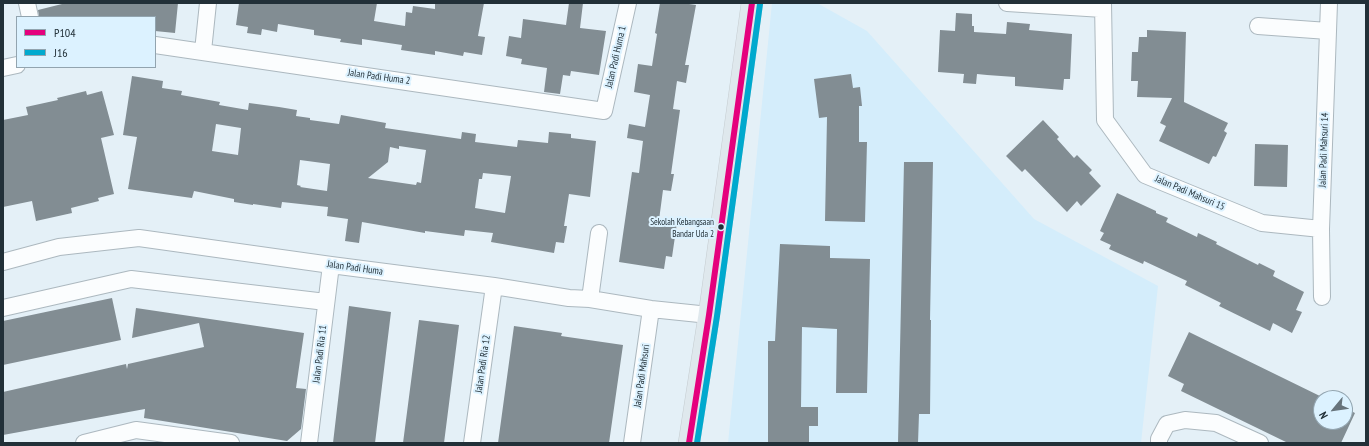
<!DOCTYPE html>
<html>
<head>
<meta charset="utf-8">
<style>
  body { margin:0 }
  #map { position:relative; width:1369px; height:446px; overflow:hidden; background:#e4f0f7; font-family:"PT Sans Narrow",sans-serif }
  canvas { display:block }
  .frame { position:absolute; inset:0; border:4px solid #223038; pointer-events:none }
  .legend { position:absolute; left:16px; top:16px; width:140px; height:52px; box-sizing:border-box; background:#dcf2ff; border:1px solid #92a4af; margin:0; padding:5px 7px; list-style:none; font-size:12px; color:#223038 }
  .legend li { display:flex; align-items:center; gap:8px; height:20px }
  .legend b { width:20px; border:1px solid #92a4af }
  .north { position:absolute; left:1313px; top:390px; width:40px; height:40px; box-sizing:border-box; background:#dcf2ff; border:1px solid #92a4af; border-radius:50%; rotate:241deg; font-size:11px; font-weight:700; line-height:16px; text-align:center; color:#223038 }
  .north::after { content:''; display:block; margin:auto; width:14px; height:18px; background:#66737b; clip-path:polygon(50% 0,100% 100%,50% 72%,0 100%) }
</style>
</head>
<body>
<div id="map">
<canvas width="1369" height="446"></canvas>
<div class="frame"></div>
<ul class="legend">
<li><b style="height:5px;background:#e5007d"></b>P104</li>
<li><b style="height:5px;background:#00a9ce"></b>J16</li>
</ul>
<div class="north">N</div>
</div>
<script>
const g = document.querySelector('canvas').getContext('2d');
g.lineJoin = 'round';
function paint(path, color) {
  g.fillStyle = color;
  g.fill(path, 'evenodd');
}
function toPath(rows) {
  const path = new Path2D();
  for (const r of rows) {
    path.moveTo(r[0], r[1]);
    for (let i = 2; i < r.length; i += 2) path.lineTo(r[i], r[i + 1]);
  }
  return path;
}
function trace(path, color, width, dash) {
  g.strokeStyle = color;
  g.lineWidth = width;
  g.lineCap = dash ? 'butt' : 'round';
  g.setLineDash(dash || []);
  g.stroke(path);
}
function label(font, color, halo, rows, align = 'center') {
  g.font = font + ' "PT Sans Narrow",sans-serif';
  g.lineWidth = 4;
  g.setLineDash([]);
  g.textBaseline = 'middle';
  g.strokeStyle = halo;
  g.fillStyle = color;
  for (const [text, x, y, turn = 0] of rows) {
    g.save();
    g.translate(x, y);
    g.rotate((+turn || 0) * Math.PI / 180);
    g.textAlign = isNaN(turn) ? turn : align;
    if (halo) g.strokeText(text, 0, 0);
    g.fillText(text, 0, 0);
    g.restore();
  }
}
paint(toPath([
  [772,3,817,3,867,31,1034,219,1158,286,1141,443,728,443]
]), '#d4edfb');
paint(toPath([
  [66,3,178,3,175,33,155,31,155,17,39,17,38,10],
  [239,3,377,3,374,21,405,26,406,12,412,13,413,6,435,9,435,3,484,3,478,36,485,37,482,55,464,52,463,56,435,51,435,55,401,50,402,45,362,39,362,45,340,42,341,39,314,35,314,30,278,24,277,32,262,29,261,35,247,33,248,27,236,25],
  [569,3,583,3,580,28,606,31,599,75,571,71,570,76,563,75,560,94,544,92,547,68,521,64,522,59,506,56,509,36,521,38,523,19,566,25],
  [660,3,682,3,696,5,685,65,689,65,686,83,677,81,673,109,680,110,671,174,674,174,671,191,663,190,659,220,677,223,672,257,666,256,664,269,619,262,632,172,639,173,643,141,627,138,629,124,645,127,650,95,634,92,638,64,652,66,657,34,655,33],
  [956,13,972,14,972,26,974,26,974,32,1006,34,1007,22,1030,24,1029,30,1072,34,1070,79,1064,79,1063,90,1015,86,1015,77,987,75,977,74,976,84,963,83,964,74,938,72,940,30,955,31],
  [1147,30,1186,32,1184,102,1228,123,1224,131,1227,133,1216,157,1213,156,1209,164,1159,141,1166,126,1160,123,1172,98,1137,97,1138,81,1131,81,1132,52,1138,52,1139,37,1147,37],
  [851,74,853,88,860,87,862,106,859,106,859,142,867,142,865,222,825,221,827,117,819,118,814,79],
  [132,76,163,81,162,88,182,91,181,95,220,102,219,105,248,110,249,103,279,107,297,110,296,116,310,118,310,120,339,124,341,115,386,123,385,128,461,139,462,132,476,134,475,142,517,147,518,140,548,143,549,132,571,134,571,138,596,141,590,197,569,194,564,226,567,226,564,243,556,242,554,253,491,242,493,233,465,230,464,236,425,231,425,233,362,222,359,243,345,241,348,219,327,216,328,207,282,202,281,208,253,204,253,205,234,202,234,199,194,191,192,198,128,189,137,137,123,135],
  [216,124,241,128,238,155,212,151],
  [399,146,426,150,421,183,417,182,416,185,368,178,388,162,390,147,399,149],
  [300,160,330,164,327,191,300,187,301,186,297,185],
  [483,173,511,176,505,213,475,208,479,179,482,179],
  [86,91,87,95,102,91,114,135,101,138,114,194,98,198,99,201,71,208,72,213,36,221,32,201,3,207,3,120,28,115,26,107,58,100,57,98],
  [1043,120,1059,137,1057,139,1074,158,1077,155,1092,170,1089,173,1101,186,1081,206,1077,201,1067,212,1025,169,1022,172,1006,156],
  [1255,144,1288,145,1287,187,1254,186],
  [904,162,933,162,930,320,931,320,930,414,919,414,918,443,898,443],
  [1117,193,1156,211,1156,213,1168,218,1166,222,1197,237,1198,233,1217,242,1216,244,1258,265,1259,263,1275,271,1273,276,1304,292,1296,310,1302,312,1292,333,1273,323,1270,331,1219,306,1221,303,1185,285,1187,281,1144,261,1143,264,1109,249,1111,245,1100,240,1104,233,1100,231],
  [780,244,830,246,830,258,870,259,867,393,836,393,837,329,802,327,801,407,818,407,818,426,809,426,809,443,768,443,768,341,775,341],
  [112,298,121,340,3,365,3,321],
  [349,306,391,312,375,443,333,443],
  [136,308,304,333,296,388,306,389,301,429,287,441,144,418,145,409,3,435,3,392,126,364,127,369,128,364,204,347,199,323,132,338],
  [419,320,459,325,444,443,403,443],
  [514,326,562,333,561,336,623,345,609,443,498,443],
  [1189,332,1324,398,1321,398,1321,422,1345,422,1345,408,1355,413,1341,443,1288,443,1181,391,1184,384,1168,376]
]), '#828d93');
const minor = toPath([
  [27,3,30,17],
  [1007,3,1103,9],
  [1103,3,1105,120,1145,175,1262,223,1321,229],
  [1258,26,1328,31],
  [155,45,604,111,628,3],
  [203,51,208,3],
  [3,68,17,65],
  [3,262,59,247,139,238,331,265,494,286,569,298,590,299,651,309,709,315],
  [1322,297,1321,229,1329,3],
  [590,299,599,233],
  [3,308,131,279,326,302],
  [84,443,136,430,231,443],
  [309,443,331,265],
  [472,443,494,286],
  [632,443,651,309],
  [1159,443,1159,439,1167,424,1185,420,1216,423,1260,443]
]);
const major = toPath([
  [689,443,709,315,752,3]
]);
trace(minor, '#acb8bf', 18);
trace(major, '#c5ccd0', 22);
trace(minor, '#fbfdfe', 16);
trace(major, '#dfe8ed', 21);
trace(toPath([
  [689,443,709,315,752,3]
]), '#e5007d', 6);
trace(toPath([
  [697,443,717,316,760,4]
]), '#00a9ce', 6);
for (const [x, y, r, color] of [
  [721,227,3.5,"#223038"]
]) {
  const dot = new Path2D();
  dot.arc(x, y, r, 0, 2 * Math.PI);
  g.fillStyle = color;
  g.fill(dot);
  trace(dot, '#dcf2ff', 1.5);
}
label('9px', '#223038', '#dcf2ff', [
  ["Sekolah Kebangsaan",714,222],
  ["Bandar Uda 2",714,234]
], 'right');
label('10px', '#223038', '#dcf2ff', [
  ["Jalan Padi Huma 1",616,57,-77],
  ["Jalan Padi Huma 2",379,77,8],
  ["Jalan Padi Mahsuri 14",1324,150,-88],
  ["Jalan Padi Mahsuri 15",1190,193,23],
  ["Jalan Padi Huma",355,268,8],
  ["Jalan Padi Ria 11",320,354,-83],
  ["Jalan Padi Ria 12",483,364,-82],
  ["Jalan Padi Mahsuri",642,376,-82]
]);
</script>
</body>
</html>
